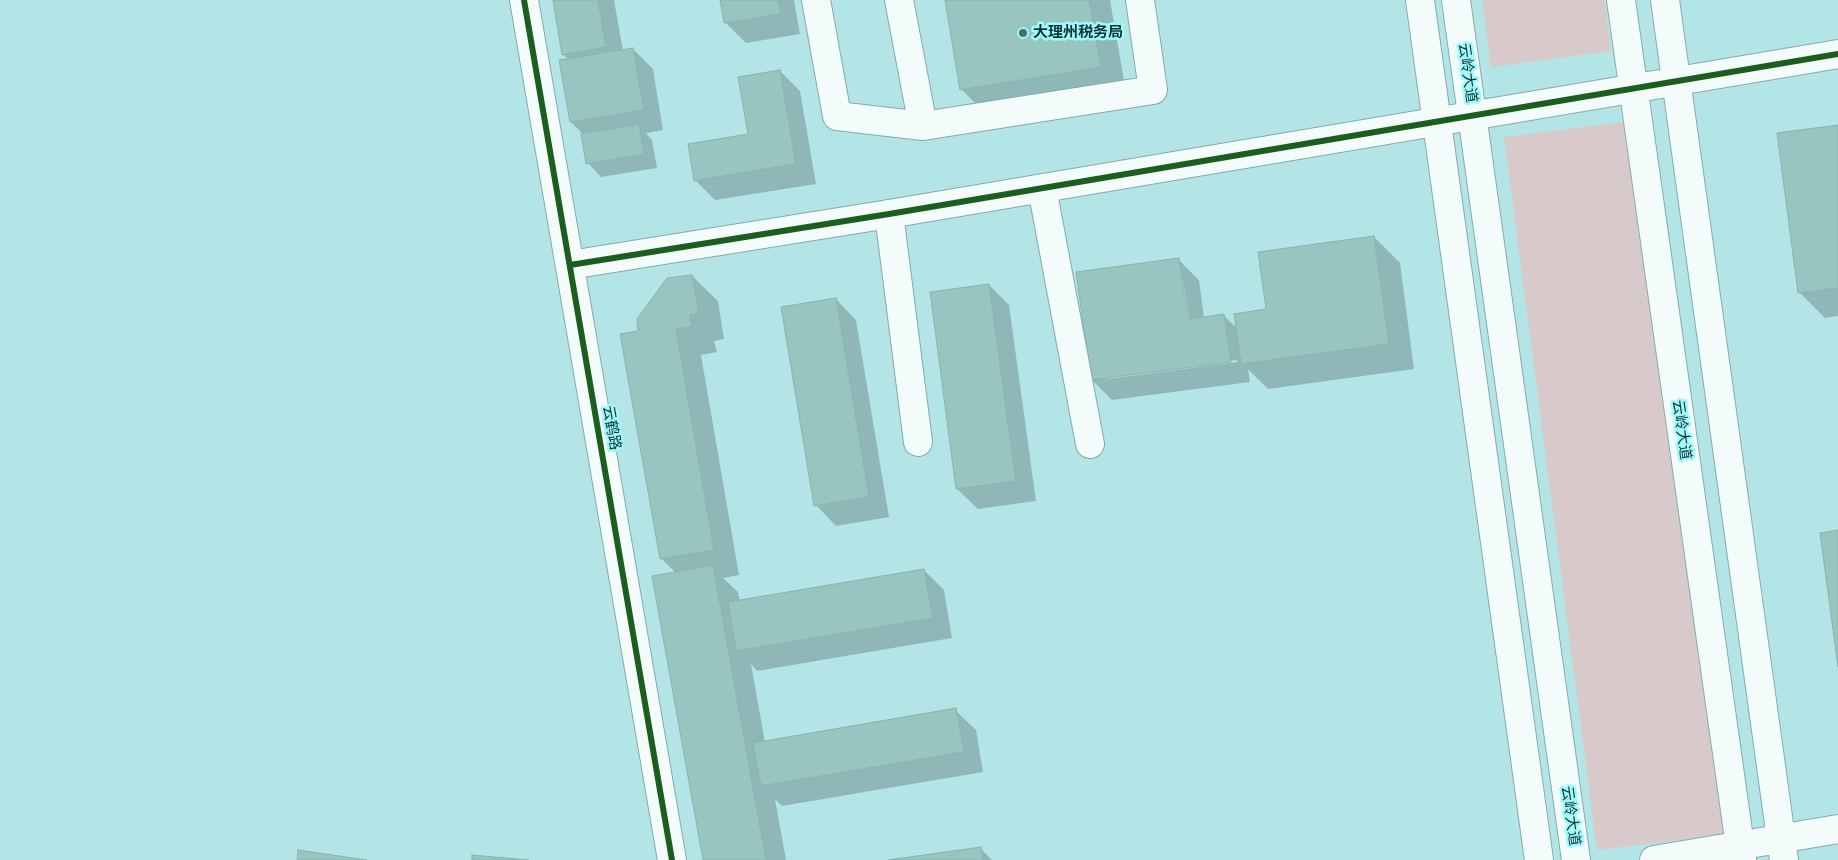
<!DOCTYPE html>
<html>
<head>
<meta charset="utf-8">
<style>
  body { margin:0 }
  canvas { display:block; background:#b4e5e6 }
</style>
</head>
<body>
<canvas width="1838" height="860"></canvas>
<script>
const g = document.querySelector('canvas').getContext('2d');
g.lineJoin = 'round';
function paint(path, color) {
  g.fillStyle = color;
  g.fill(path, 'evenodd');
}
function toPath(rows) {
  const path = new Path2D();
  for (const r of rows) {
    path.moveTo(r[0], r[1]);
    for (let i = 2; i < r.length; i += 2) path.lineTo(r[i], r[i + 1]);
  }
  return path;
}
function trace(path, color, width, dash) {
  g.strokeStyle = color;
  g.lineWidth = width;
  g.lineCap = dash ? 'butt' : 'round';
  g.setLineDash(dash || []);
  g.stroke(path);
}
function label(font, color, halo, rows, align = 'center') {
  g.font = font + ' Signika,"Noto Sans SC",sans-serif';
  g.lineWidth = 5;
  g.setLineDash([]);
  g.textBaseline = 'middle';
  g.strokeStyle = halo;
  g.fillStyle = color;
  for (const [text, x, y, turn = 0] of rows) {
    g.save();
    g.translate(x, y);
    g.rotate((+turn || 0) * Math.PI / 180);
    g.textAlign = isNaN(turn) ? turn : align;
    if (halo) g.strokeText(text, 0, 0);
    g.fillText(text, 0, 0);
    g.restore();
  }
}
paint(toPath([
  [1482,0,1605,0,1611,51,1491,67],
  [1638,120,1731,834,1597,850,1504,137]
]), '#d8cacb');
paint(toPath([
  [554,0,614,0,623,51,633,49,653,69,663,130,646,133,652,140,657,168,601,177,588,163,583,134,571,122,569,60,563,54],
  [722,0,794,0,800,34,746,43,726,23],
  [946,0,1110,0,1126,92,987,115,962,90],
  [780,71,800,91,816,184,715,200,695,180,749,135],
  [1838,126,1838,316,1825,318,1799,292],
  [1374,237,1400,263,1414,369,1268,389,1248,369,1250,382,1112,400,1092,380,1178,259,1199,280,1204,318,1223,315,1238,329],
  [1181,280,1183,280,1190,325,1187,325],
  [1237,360,1237,362,1107,379,1107,377],
  [692,276,718,301,724,339,714,341,717,352,701,355,739,575,723,578,738,592,740,601,924,570,944,590,952,638,757,671,751,664,765,742,955,710,976,730,983,772,782,806,775,799,786,860,704,860,676,573,661,558,640,332],
  [989,285,1009,305,1036,501,978,509,957,489],
  [836,299,856,320,889,517,836,526,816,505],
  [980,848,992,860,896,860]
]), '#0003');
const building = toPath([
  [553,0,598,0,606,47,562,55,553,0],
  [720,0,778,0,781,14,724,23,720,0],
  [945,0,1089,0,1101,67,960,90,945,0],
  [633,48,644,110,570,122,559,60,633,48],
  [780,70,796,164,694,181,688,144,748,134,738,77,780,70],
  [639,124,644,154,586,164,581,134,639,124],
  [1838,125,1838,288,1798,293,1777,133,1838,125],
  [1374,236,1389,344,1241,364,1234,314,1266,309,1258,252,1374,236],
  [1179,258,1188,319,1224,314,1231,362,1091,380,1076,272,1179,258],
  [692,275,699,314,690,315,692,327,676,329,714,550,660,559,620,334,638,331,637,319,667,278,692,275],
  [989,284,1016,481,956,489,930,292,989,284],
  [836,298,869,497,814,506,781,307,836,298],
  [1838,530,1838,667,1820,533,1838,530],
  [713,565,766,860,703,860,652,576,713,565],
  [924,569,933,618,736,651,728,602,924,569],
  [956,708,964,752,761,786,753,743,956,708],
  [981,847,983,860,888,860,981,847],
  [298,850,367,860,297,860,298,850],
  [472,855,529,860,472,860,472,855]
]);
paint(building, '#99c5c1');
trace(building, '#87b4b0', 1);
const minor = toPath([
  [524,0,672,860],
  [816,0,837,116,923,126,1153,90,1140,0],
  [899,0,923,126],
  [1420,0,1539,860],
  [1456,0,1576,860],
  [1621,0,1742,860],
  [1665,0,1784,860],
  [1042,188,1090,444],
  [889,214,918,442],
  [570,265,889,214,1838,54],
  [1654,860,1838,829]
]);
trace(minor, '#83abac', 30);
trace(minor, '#f4fbfb', 28);
trace(toPath([
  [524,0,672,860],
  [570,265,889,214,1838,54]
]), '#1b5e20', 6);
for (const [x, y, r, color] of [
  [1023,33,5,"#477273"]
]) {
  const dot = new Path2D();
  dot.arc(x, y, r, 0, 2 * Math.PI);
  g.fillStyle = color;
  g.fill(dot);
  trace(dot, '#9ff9fb', 2);
}
label('bold 15px', '#0d3435', '#9ff9fb', [
  ["大理州税务局",1033,33]
], 'left');
label('15px', '#0d3435', '#9ff9fb', [
  ["云岭大道",1467,73,82],
  ["云鹤路",611,428,80],
  ["云岭大道",1681,430,82],
  ["云岭大道",1570,816,82]
]);
</script>
</body>
</html>
